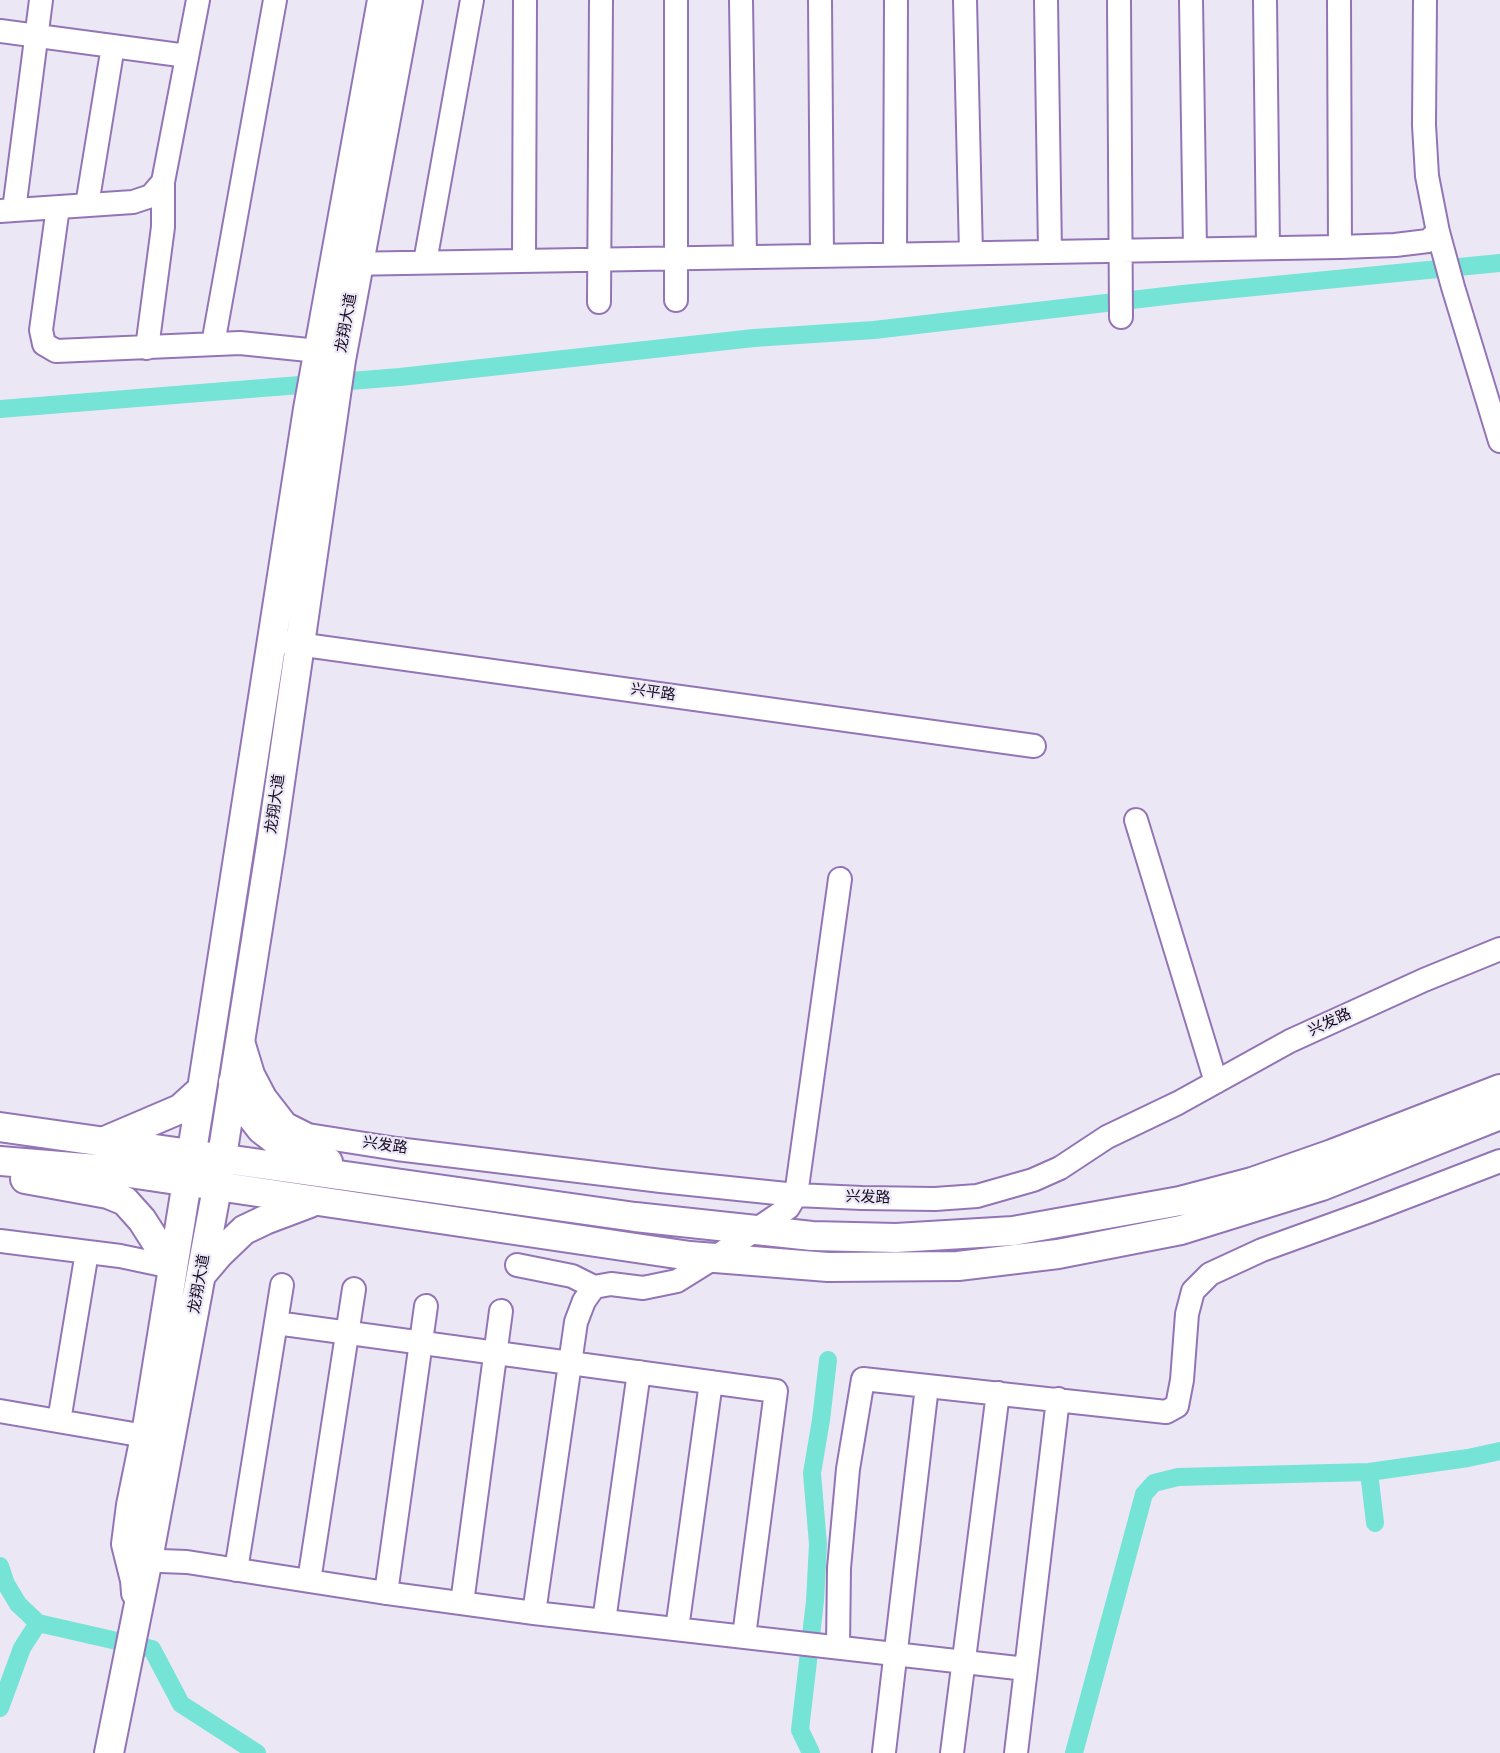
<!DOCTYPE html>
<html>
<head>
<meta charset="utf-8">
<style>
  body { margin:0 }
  canvas { display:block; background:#ece7f5 }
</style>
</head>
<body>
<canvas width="1500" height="1753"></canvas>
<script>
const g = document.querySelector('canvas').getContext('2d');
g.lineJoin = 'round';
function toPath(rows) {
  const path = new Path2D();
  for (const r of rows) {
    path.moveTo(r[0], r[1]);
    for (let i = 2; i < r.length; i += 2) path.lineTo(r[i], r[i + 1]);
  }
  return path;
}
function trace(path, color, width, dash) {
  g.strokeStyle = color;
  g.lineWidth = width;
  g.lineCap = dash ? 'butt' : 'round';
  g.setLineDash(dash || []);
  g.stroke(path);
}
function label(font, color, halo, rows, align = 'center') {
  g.font = font + ' Poppins,"Noto Sans SC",sans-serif';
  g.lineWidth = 4.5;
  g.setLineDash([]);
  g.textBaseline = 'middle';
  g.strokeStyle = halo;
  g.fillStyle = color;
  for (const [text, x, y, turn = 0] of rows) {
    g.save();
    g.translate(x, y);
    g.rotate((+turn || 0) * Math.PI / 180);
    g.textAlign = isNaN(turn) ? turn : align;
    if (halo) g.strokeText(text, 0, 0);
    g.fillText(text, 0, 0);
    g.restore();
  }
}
trace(toPath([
  [0,409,400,377,754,338,874,330,1183,294,1500,263],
  [1369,1472,1375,1523],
  [0,1566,6,1584,18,1604,38,1623,152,1649,181,1704,257,1753],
  [0,1708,22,1648,38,1623],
  [811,1753,800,1730,815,1601,818,1544,812,1473,821,1420,828,1360],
  [1074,1753,1144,1494,1154,1483,1178,1477,1369,1472,1468,1458,1500,1451]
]), '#75e4d6', 18);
const minor = toPath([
  [676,0,676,300],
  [741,0,745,257],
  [820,0,822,255],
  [965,0,971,253],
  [1046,0,1050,252],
  [1119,0,1121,317],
  [1191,0,1195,249],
  [1265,0,1268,248],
  [1339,0,1340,247],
  [1425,0,1424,125,1427,176,1438,232,1453,287,1500,441],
  [0,31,187,56],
  [87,205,113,46],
  [58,207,41,330,44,344,56,351,240,343,318,351],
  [14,210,41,0],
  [0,211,133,202,151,196,163,182,198,0],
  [895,254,896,0],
  [524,260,525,0],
  [425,262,472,0],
  [345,264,1340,247,1395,245,1428,241,1438,232],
  [599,302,601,0],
  [213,344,275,0],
  [147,348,163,227,163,182],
  [283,642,1034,746],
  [1136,820,1216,1082],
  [242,1038,253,1074,265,1097,286,1124,308,1135,397,1149,661,1181,796,1195,862,1198,935,1199,977,1196,1033,1180,1060,1168,1107,1137,1178,1103,1290,1041,1424,980,1500,949],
  [0,1241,120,1256,172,1267],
  [517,1265,572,1276,594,1287],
  [276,1323,776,1391,744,1636],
  [0,1411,145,1436],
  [59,1421,87,1252],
  [134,1560,187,1562,386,1593,534,1613,1026,1669],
  [236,1570,282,1285],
  [309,1581,354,1289],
  [386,1593,426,1306],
  [462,1603,501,1311],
  [534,1613,576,1322,584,1301,594,1287,611,1284,643,1288,677,1281,714,1258,788,1208,796,1195,840,879],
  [604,1621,639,1372],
  [677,1629,711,1382],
  [838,1647,839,1568,848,1469,863,1379,1166,1412,1177,1406,1182,1380,1187,1314,1193,1291,1210,1274,1262,1250,1370,1211,1500,1161],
  [884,1752,927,1386],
  [952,1753,998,1393],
  [1016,1753,1058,1399]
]);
const major = toPath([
  [233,1082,247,1111,261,1129,282,1145,308,1157,328,1162],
  [0,1127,635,1217,812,1236,896,1238,1013,1231,1180,1201,1252,1182,1332,1154,1500,1089],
  [105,1141,180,1109,202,1089],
  [0,1161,109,1170,690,1256,828,1267,958,1266,1058,1254,1181,1230,1322,1186,1500,1115],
  [25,1179,108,1194,125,1201,142,1220,172,1267],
  [202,1274,219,1254,244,1230,265,1220,310,1203],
  [136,1593,135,1580,126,1544,131,1505,148,1422,202,1089,308,409,382,0],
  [109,1753,149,1554,217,1188,271,845,341,360,408,0]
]);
trace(minor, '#9375b6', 26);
trace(major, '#9375b6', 32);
trace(minor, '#fff', 22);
trace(major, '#fff', 28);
label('15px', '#13081f', '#ece7f5', [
  ["龙翔大道",347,323,-80],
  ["兴平路",653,693,8],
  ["龙翔大道",276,804,-82],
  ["兴发路",1330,1023,-25],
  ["兴发路",385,1146,8],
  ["兴发路",868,1198,2],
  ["龙翔大道",200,1284,-80]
]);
</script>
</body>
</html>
